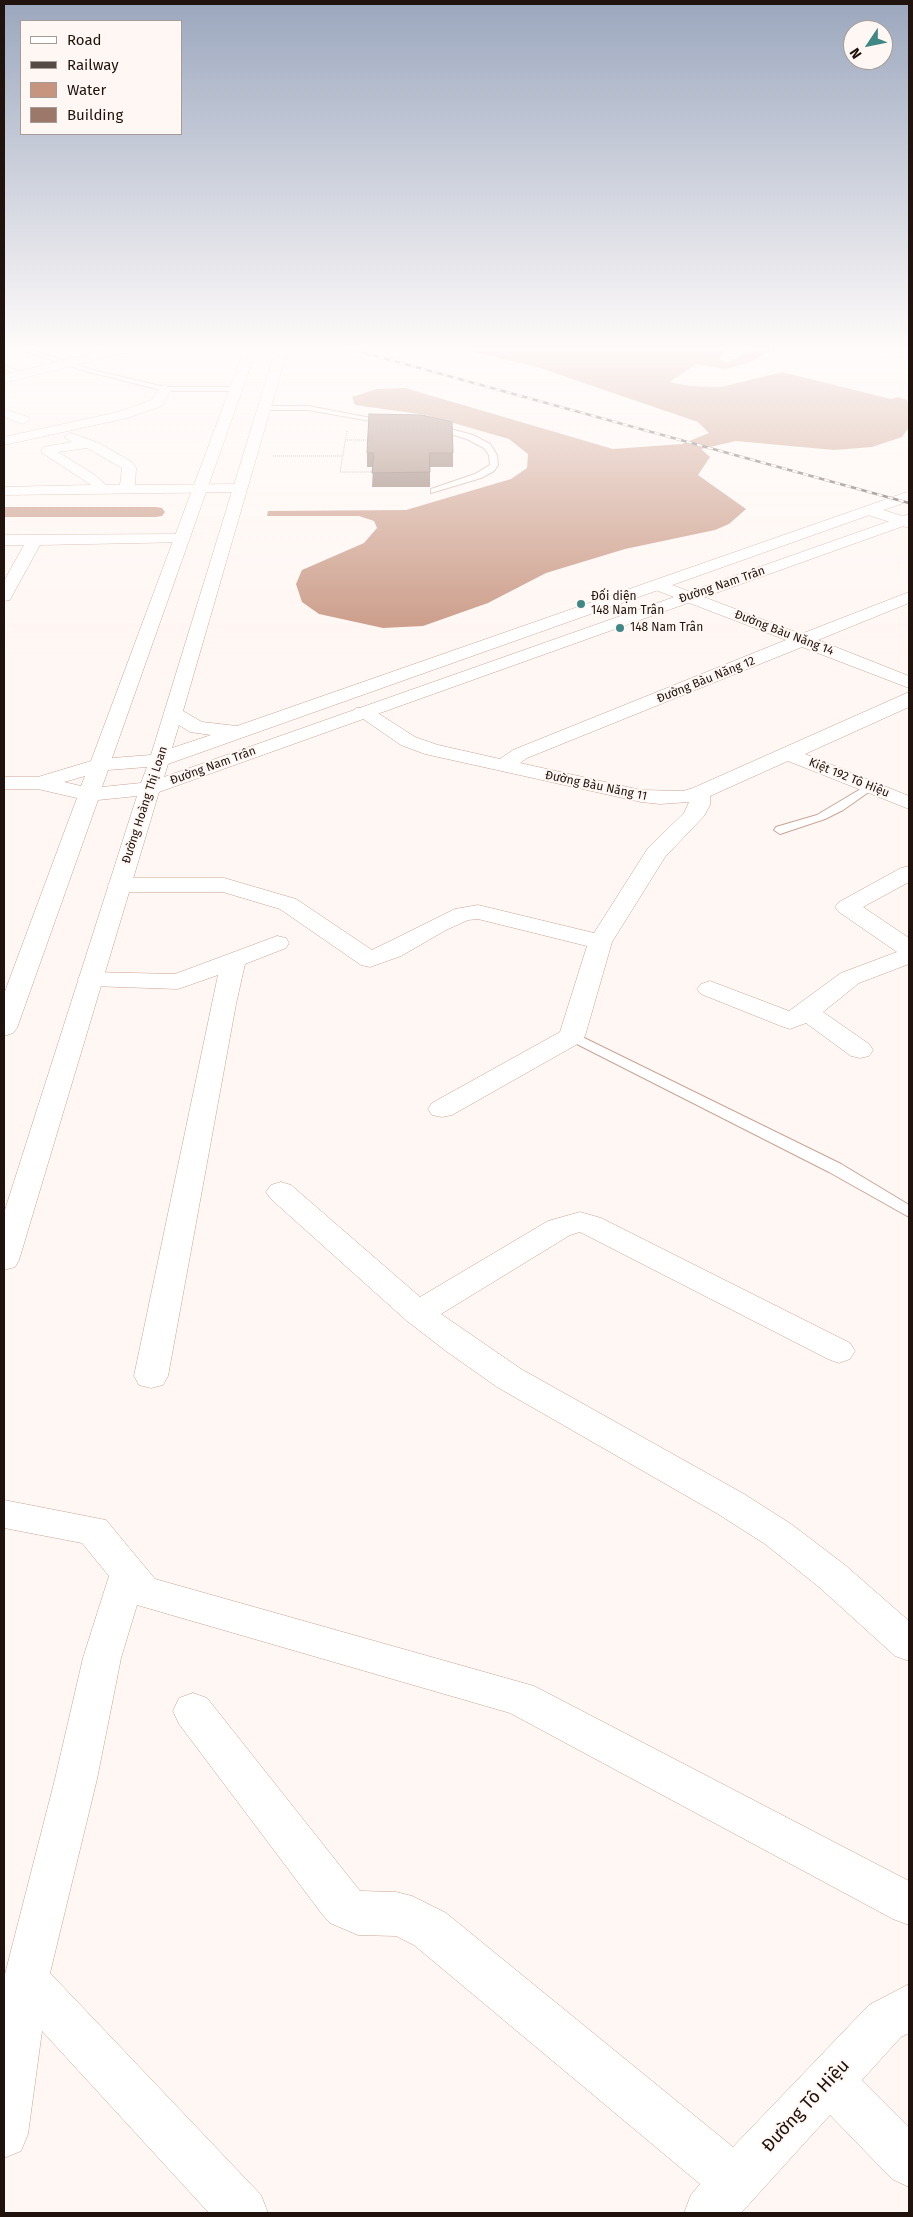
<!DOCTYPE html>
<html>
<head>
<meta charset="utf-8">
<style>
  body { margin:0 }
  #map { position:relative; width:913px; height:2217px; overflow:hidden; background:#fff7f3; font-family:"Fira Sans",sans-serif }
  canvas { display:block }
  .frame { position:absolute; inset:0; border:5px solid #20130d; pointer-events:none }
  .legend { position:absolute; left:20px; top:20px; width:162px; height:115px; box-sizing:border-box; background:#fff7f3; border:1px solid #a69c97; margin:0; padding:6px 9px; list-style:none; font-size:15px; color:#20130d }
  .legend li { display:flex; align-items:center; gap:10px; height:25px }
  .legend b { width:25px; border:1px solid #a69c97 }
  .north { position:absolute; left:843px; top:20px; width:50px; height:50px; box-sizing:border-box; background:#fff7f3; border:1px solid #a69c97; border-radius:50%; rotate:236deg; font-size:14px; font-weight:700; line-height:20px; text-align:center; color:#20130d }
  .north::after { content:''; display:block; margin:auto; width:18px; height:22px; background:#408886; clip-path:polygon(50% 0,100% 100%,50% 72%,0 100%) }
</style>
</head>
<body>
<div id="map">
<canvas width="913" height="2217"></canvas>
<div class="frame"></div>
<ul class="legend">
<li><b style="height:6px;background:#fff"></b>Road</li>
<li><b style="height:6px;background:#564a45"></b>Railway</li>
<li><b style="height:14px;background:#c7947f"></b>Water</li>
<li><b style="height:14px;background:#9c786a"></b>Building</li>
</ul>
<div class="north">N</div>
</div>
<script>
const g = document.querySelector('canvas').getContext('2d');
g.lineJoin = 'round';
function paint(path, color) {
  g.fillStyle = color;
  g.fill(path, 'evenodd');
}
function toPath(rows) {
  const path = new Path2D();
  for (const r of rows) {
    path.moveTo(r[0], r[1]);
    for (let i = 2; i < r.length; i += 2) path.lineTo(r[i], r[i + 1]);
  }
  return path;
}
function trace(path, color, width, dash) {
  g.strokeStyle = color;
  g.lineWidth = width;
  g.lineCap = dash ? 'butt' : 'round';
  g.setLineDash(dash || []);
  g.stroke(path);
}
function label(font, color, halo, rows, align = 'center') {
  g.font = font + ' "Fira Sans",sans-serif';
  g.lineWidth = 4;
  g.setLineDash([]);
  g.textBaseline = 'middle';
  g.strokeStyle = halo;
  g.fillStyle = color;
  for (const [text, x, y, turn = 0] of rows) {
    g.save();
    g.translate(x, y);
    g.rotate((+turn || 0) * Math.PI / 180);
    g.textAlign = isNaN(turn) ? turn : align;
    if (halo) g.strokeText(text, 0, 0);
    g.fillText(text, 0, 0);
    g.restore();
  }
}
paint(toPath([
  [456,348,729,348,719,358,721,361,729,362,754,348,774,348,750,362,726,369,696,364,670,382,690,386,721,387,782,372,891,399,898,397,907,400,909,406,909,427,902,437,872,447,834,450,736,441,701,449,710,457,698,475,746,509,729,524,715,530,625,549,546,573,488,603,423,626,383,628,319,614,302,602,296,584,302,570,364,543,377,528,374,521,359,516,267,516,268,511,406,510,511,479,527,468,528,454,509,439,426,415,355,405,352,397,377,389,405,388,613,449,682,444,709,433,698,422,534,366]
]), '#c7947f');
paint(toPath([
  [4,507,156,507,162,508,165,512,162,516,156,517,4,517,4,507]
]), '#c7947f');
const lane = toPath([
  [15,348,25,348,93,370,165,387,236,387,239,389,236,391,165,391,89,372,15,348],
  [4,365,25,374,26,375,21,376,4,369,4,365],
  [264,406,308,406,392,422,388,424,308,410,261,410,264,406],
  [431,424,473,435,490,444,497,455,498,465,494,471,481,478,431,493,431,489,475,474,490,465,489,455,484,448,467,439,431,428,431,424],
  [869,784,875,787,873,789,843,810,825,819,780,834,774,830,776,827,817,815,869,784],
  [572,1032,841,1164,909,1205,909,1217,829,1172,567,1039,565,1036,567,1033,572,1032]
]);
const street = toPath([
  [113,348,133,348,131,351,4,383,4,375,113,348],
  [165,385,171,389,162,406,127,418,4,445,4,437,118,412,152,400,161,386,165,385],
  [4,409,28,417,30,420,23,424,4,417,4,409],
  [71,433,99,443,132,462,136,468,135,485,240,484,247,488,240,492,4,495,4,487,91,485,41,452,43,447,72,442,64,437,71,433],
  [87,448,122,468,120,485,106,485,95,475,58,452,87,448],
  [870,506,909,518,909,528,865,514,862,511,865,508,870,506],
  [182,534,190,539,188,542,40,545,12,596,10,600,4,601,4,581,24,545,4,545,4,535,182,534],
  [659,580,801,634,909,592,909,603,818,640,909,676,909,688,802,647,527,758,520,763,641,790,683,791,693,788,909,692,909,707,805,754,909,796,909,809,788,761,710,796,710,805,704,816,665,857,612,942,585,1036,581,1042,452,1115,442,1117,432,1115,428,1109,432,1103,560,1032,587,946,478,919,468,920,446,930,401,956,370,967,361,965,280,909,223,892,119,892,111,890,108,885,111,880,119,878,224,878,296,899,372,950,455,909,478,905,594,933,648,848,684,813,689,802,660,804,641,802,425,754,401,745,353,712,356,708,370,708,415,737,438,745,500,759,513,750,786,640,653,589,651,585,653,581,659,580],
  [909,866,909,882,863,907,909,938,909,964,859,983,823,1012,869,1044,873,1050,869,1056,860,1058,851,1056,806,1023,790,1029,781,1026,701,994,697,989,701,984,710,981,789,1011,841,973,897,952,839,912,835,907,839,902,901,868,909,866],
  [277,936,286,938,289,943,286,948,245,964,236,1004,168,1376,163,1385,151,1388,139,1385,134,1376,218,975,178,989,90,986,81,984,78,979,81,974,90,972,175,974,277,936],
  [281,1182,291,1185,420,1297,548,1221,580,1212,601,1218,850,1343,855,1351,850,1359,839,1363,828,1359,580,1232,570,1235,441,1314,521,1369,744,1494,791,1524,845,1565,909,1621,909,1661,895,1656,819,1587,765,1544,718,1514,497,1387,446,1351,407,1321,271,1199,266,1192,271,1185,281,1182],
  [4,1500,106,1520,155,1579,534,1686,909,1881,909,1925,893,1919,510,1713,137,1605,121,1658,97,1779,50,1973,261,2195,268,2213,209,2213,42,2031,28,2134,21,2151,4,2158,4,1978,55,1779,83,1658,109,1576,82,1543,4,1528,4,1500],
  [193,1693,207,1698,360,1891,396,1892,412,1896,446,1913,733,2147,869,2005,909,1984,909,2033,901,2037,862,2080,909,2127,909,2187,892,2179,830,2115,741,2213,684,2213,691,2195,700,2184,414,1945,396,1936,358,1935,330,1923,322,1914,179,1724,173,1711,179,1698,193,1693]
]);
const secondary = toPath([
  [245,348,257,348,112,758,151,755,276,348,288,348,183,711,202,722,237,726,904,493,909,492,909,501,168,764,164,777,904,516,909,514,909,524,159,792,19,1260,15,1267,4,1270,4,1213,137,796,98,800,17,1028,13,1033,4,1036,4,994,77,798,38,789,4,789,4,777,38,777,91,761,245,348],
  [179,725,190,732,211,735,172,748,179,725],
  [147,767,141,783,102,787,108,770,147,767],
  [85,776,81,786,64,782,85,776],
  [875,348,909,350,909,358,877,351,875,348]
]);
trace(lane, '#caa495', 2);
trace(street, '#caa495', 1);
trace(secondary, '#caa495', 1);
trace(toPath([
  [347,431,340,472,374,472],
  [345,440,370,440],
  [273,456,343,456]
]), '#9f9590', 1, [1, 1]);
paint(lane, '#fff');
paint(street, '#fff');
paint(secondary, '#fff');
const rail = toPath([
  [347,348,909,503]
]);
trace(rail, '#564a45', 2.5);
trace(rail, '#fff7f3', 2, [5.5]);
paint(toPath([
  [367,453,453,453,453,467,430,467,430,487,372,487,373,467,367,467]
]), '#86675b');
const building = toPath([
  [369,414,422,415,452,422,453,453,429,453,430,472,372,473,374,453,367,453,369,414]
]);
paint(building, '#9c786a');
trace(building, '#6d544a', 1);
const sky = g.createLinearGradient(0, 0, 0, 658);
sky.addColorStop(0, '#9ba7be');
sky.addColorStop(0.53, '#fffbfa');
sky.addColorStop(1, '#fffbfa00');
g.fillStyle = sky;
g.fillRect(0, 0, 913, 658);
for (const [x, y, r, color] of [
  [581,604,5,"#408886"],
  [620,628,5,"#408886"]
]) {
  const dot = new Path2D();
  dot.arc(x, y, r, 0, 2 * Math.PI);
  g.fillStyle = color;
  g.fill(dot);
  trace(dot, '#fff7f3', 2);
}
label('12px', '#20130d', '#fff7f3', [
  ["Đường Nam Trân",722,585,-19],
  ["Đường Bàu Năng 14",784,633,21],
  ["Đường Bàu Năng 12",706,680,-22],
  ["Đường Nam Trân",213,766,-20],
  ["Kiệt 192 Tô Hiệu",849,778,22],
  ["Đường Bàu Năng 11",596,786,12],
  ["Đường Hoàng Thị Loan",145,805,-72]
]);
label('12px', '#20130d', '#fff7f3', [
  ["Đối diện",591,597],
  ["148 Nam Trân",591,611],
  ["148 Nam Trân",630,628]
], 'left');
label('18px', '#20130d', '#fff7f3', [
  ["Đường Tô Hiệu",806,2106,-47]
]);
</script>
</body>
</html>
